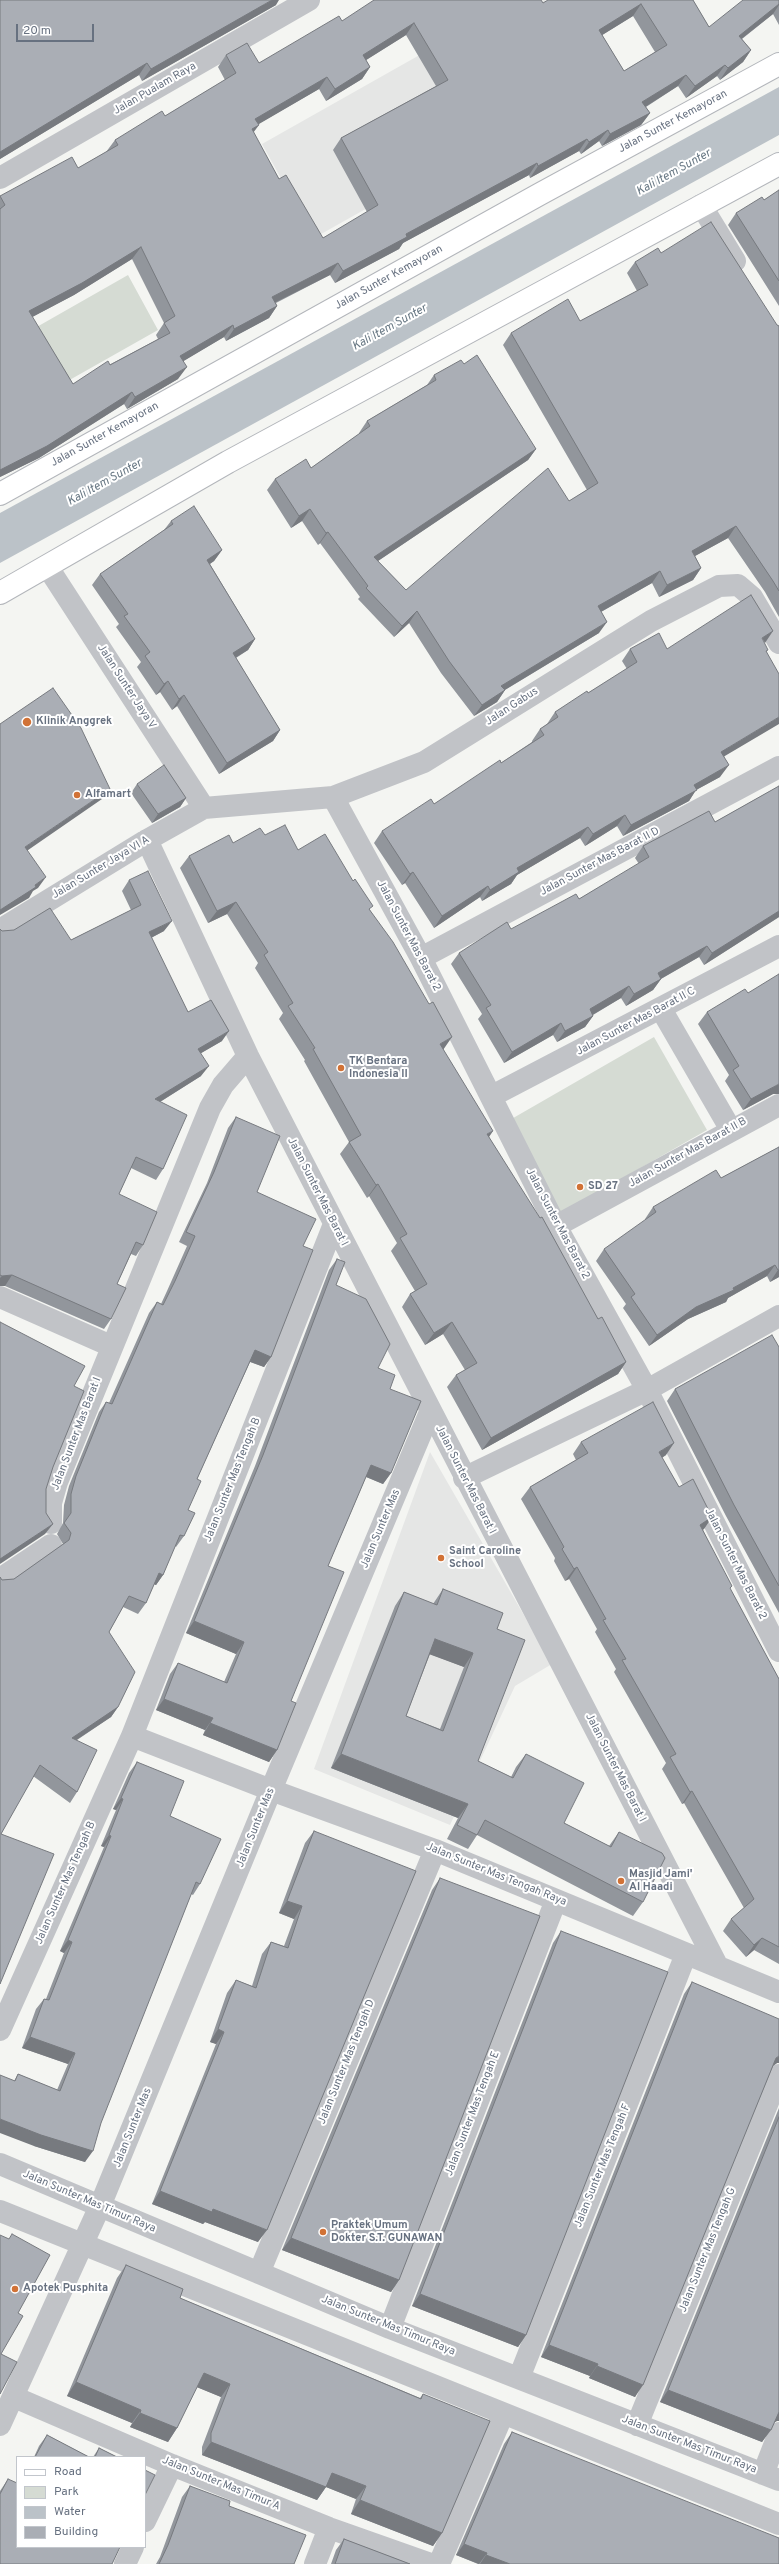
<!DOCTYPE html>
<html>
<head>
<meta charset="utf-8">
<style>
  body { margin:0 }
  #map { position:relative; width:779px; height:2564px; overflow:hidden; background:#f4f5f2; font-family:Overpass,sans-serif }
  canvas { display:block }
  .legend { position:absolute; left:16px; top:2456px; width:130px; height:92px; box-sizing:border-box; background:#fff; border:1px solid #c2c6cc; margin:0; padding:5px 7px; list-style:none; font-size:12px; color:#677180 }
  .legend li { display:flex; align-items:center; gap:8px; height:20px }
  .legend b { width:20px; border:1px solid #c2c6cc }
  .scale { position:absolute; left:16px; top:24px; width:78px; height:18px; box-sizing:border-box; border:2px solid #677180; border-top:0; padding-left:5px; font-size:12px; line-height:14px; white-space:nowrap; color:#677180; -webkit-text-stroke:3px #fff; paint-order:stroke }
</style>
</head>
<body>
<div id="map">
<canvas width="779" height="2564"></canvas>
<ul class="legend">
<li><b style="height:5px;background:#fff"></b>Road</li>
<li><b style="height:11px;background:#d5dbd3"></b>Park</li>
<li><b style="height:11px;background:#bbc2c8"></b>Water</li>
<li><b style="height:11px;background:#aaaeb5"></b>Building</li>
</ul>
<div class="scale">20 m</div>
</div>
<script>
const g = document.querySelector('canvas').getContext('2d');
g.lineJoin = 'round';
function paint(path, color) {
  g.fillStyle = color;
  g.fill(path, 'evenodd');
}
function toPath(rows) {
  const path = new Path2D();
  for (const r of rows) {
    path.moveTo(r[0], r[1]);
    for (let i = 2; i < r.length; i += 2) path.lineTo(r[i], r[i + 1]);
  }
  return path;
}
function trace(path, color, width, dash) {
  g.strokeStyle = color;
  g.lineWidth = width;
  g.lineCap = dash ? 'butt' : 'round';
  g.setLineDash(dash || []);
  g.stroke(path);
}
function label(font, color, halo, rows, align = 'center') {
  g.font = font + ' Overpass,sans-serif';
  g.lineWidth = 4;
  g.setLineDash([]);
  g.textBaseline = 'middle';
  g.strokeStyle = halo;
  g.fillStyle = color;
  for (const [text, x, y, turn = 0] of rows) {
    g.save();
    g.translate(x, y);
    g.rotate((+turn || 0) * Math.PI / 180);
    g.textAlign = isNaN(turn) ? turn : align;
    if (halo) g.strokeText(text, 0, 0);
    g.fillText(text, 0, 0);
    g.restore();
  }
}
paint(toPath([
  [517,0,583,0,620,66,314,238,262,144],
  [430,1452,552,1664,515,1686,450,1825,314,1769]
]), '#e5e6e5');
paint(toPath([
  [128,275,158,330,66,382,35,328],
  [654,1037,707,1130,560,1214,508,1121]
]), '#d5dbd3');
paint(toPath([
  [779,87,779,135,0,563,0,513]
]), '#bbc2c8');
const secondary = toPath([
  [0,494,540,194,779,64],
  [0,593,228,462,779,164]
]);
trace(secondary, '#b3b6bb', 24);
trace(toPath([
  [0,178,309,0],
  [701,205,735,261],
  [47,566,204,808],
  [333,797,421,958,556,1226,647,1390,779,1651],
  [147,840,248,1056,718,1967],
  [0,930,147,840,204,808,333,797,424,762,651,621,719,586,738,585,752,597,779,643],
  [421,958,779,767],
  [661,1009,731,1130],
  [492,1096,779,946],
  [556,1226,779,1105],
  [0,1297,111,1346],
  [464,1478,647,1390,779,1316],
  [51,1523,51,1503,57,1482,210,1108,223,1085,248,1056],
  [0,1579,51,1545],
  [132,1736,271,1790,435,1850,779,1992],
  [0,2030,132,1736,334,1224],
  [0,2164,390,2328,779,2480],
  [0,2211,779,2524],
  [259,2273,435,1850],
  [390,2328,556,1900],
  [519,2378,686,1954],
  [14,2397,172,2465,329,2528,431,2564],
  [0,2425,100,2206,271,1790,430,1412],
  [637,2425,779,2075],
  [763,2474,779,2433],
  [145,2521,172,2465],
  [125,2564,133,2547],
  [315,2564,329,2528],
  [439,2564,503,2414]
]), '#c1c3c7', 22);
trace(secondary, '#fff', 22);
paint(toPath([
  [0,0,276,5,142,81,139,75,0,159],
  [693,0,709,27,779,0,779,25,773,14,742,39,751,50,743,62,720,80,717,76,686,98,678,86,646,107,650,113,641,125,602,146,599,141,581,154,579,151,530,178,529,175,403,243,399,249,335,283,330,275,276,303,277,306,269,318,226,341,224,337,183,361,178,379,127,409,124,404,39,458,0,477,0,196,78,168,106,152,115,140,165,116,225,80,218,67,226,55,259,63,342,21,543,3],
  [633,16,655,52,624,71,602,35],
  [406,35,436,86,341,138,333,150,367,212,323,238,279,179,253,132,258,124,319,89,326,101,362,79,370,67,366,60],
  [132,259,164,323,156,335,158,339,73,384,32,317,74,295],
  [779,190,779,306,728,225,736,213,764,200],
  [661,253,779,326,779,617,765,592,728,538,695,556,701,568,693,580,659,597,652,583,601,612,599,633,505,690,497,702,474,716,441,673,409,623,394,637,358,599,360,597,320,543,318,545,302,521,291,528,267,490,275,479,311,468,359,434,359,433,367,421,427,385,434,375,464,364,536,449,528,460,378,561,406,590,569,501,587,490,503,345,511,333,580,321,637,291,627,273,635,262],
  [171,521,222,550,214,561,210,564,255,639,248,650,236,658,280,730,273,741,219,774,177,706,172,710,160,692,156,695,137,667,141,662,116,627,119,624,92,585,100,574,164,530],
  [764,643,767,652,724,757,720,777,696,790,689,801,623,836,617,826,585,846,580,838,517,875,511,884,482,901,480,897,434,928,405,883,402,885,374,843,382,831,434,804,501,763,532,742,532,741,540,729,547,724,555,712,588,693,627,669,622,661,630,649,667,649],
  [137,784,186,798,180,807,152,823,131,793],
  [779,786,779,917,704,965,699,957,661,979,653,990,626,1006,621,998,593,1015,593,1016,585,1027,557,1042,553,1035,504,1063,478,1019,482,1014,451,964,459,953,579,899,639,864,635,858,643,846,715,822],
  [265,835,298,850,370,910,489,1137,598,1319,626,1362,618,1374,482,1450,447,1387,456,1375,465,1370,443,1334,425,1345,402,1307,410,1294,415,1291,391,1251,397,1243,369,1196,367,1198,340,1154,349,1142,304,1061,305,1060,279,1019,283,1013,255,968,258,963,227,914,208,923,180,868,189,856],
  [129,880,164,931,151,938,188,1012,222,1041,201,1053,201,1076,160,1102,163,1169,156,1180,131,1168,119,1194,143,1245,136,1256,131,1254,117,1284,111,1319,104,1329,5,1286,0,1286,0,929,2,931,71,940,131,910,122,891],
  [748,993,773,1094,743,1110,725,1081,729,1075,698,1024,707,1012],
  [236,1117,257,1192,303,1246,271,1357,264,1367,250,1362,197,1479,188,1510,184,1536,176,1547,175,1546,163,1575,156,1585,154,1584,146,1603,138,1614,123,1607,109,1632,118,1707,111,1717,77,1740,77,1792,70,1803,33,1776,1,1834,2,1580,14,1579,63,1545,63,1544,57,1534,63,1523,64,1505,69,1486,99,1412,106,1402,109,1403,149,1313,157,1302,161,1304,167,1291,187,1246,179,1242,207,1183,228,1128],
  [779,1147,779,1277,770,1282,767,1276,728,1298,726,1302,688,1319,649,1346,623,1308,626,1304,596,1261,604,1249,646,1220,645,1219,653,1207,721,1178],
  [337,1259,336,1285,378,1368,390,1389,391,1473,383,1484,366,1477,328,1566,291,1701,277,1750,269,1762,203,1735,205,1730,156,1710,170,1674,178,1663,224,1682,236,1654,186,1633,255,1466,329,1270],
  [779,1347,779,1613,726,1516,667,1401,675,1389],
  [581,1442,666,1455,662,1458,679,1487,712,1517,703,1530,730,1589,779,1679,779,1964,754,1950,746,1957,723,1931,731,1919,744,1908,684,1803,682,1804,662,1769,666,1763,614,1672,616,1669,595,1632,597,1629,569,1579,565,1581,554,1561,555,1558,521,1499,530,1487,576,1460,573,1454],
  [443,1589,497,1629,478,1761,511,1777,516,1767,526,1754,564,1823,609,1846,619,1832,643,1902,633,1916,477,1835,468,1849,447,1839,458,1818,331,1768,395,1606,404,1592,433,1604],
  [430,1654,464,1667,440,1729,406,1716],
  [137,1762,170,1816,200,1884,193,1895,191,1894,85,2162,34,2146,14,2081,18,2074,57,2090,68,2064,22,2048,36,2009,44,1999,46,1999,64,1953,60,1951,104,1847,101,1846,116,1810,113,1809,129,1773],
  [314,1831,258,2242,205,2222,203,2224,152,2204,216,2044,210,2042,227,1993,236,1980,252,1986,262,1954,271,1942,284,1946,294,1919,279,1913,305,1843],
  [440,1878,399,2280,391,2292,282,2250,432,1890],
  [561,1931,526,2335,518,2347,412,2306,553,1943],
  [692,1982,777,2063,773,2066,635,2397,589,2378,590,2376,541,2357,684,1994],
  [779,2108,779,2421,777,2421,774,2422,762,2442,660,2402],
  [126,2265,180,2298,420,2398,423,2394,442,2533,433,2546,351,2514,356,2499,326,2487,317,2500,202,2455,202,2447,221,2397,197,2387,177,2428,168,2442,130,2427,132,2423,67,2396,117,2278],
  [512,2432,779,2564,478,2564,456,2555,504,2444],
  [47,2435,89,2457,34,2457,39,2446],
  [99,2448,117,2457,93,2457],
  [8,2479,0,2564,0,2491],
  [190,2486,229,2506,294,2564,156,2564,160,2557,182,2497],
  [344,2539,410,2564,331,2564,336,2550]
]), '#92969c');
paint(toPath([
  [272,0,279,0,276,5,142,81,151,69],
  [641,4,633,16,591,42,599,30],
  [779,4,779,5,773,14,731,47,739,36],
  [414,23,406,35,355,67,363,55],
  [751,50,743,62,720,80,728,68],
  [147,63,139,75,0,159,0,152],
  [725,65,717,76,686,98,695,86],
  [370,67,362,79,326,101,335,89],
  [686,75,678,86,634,114,642,102],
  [327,77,319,89,247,131,255,119],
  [650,113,641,125,602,146,610,134],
  [259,125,250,137,252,129],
  [608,130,599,141,581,154,589,142],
  [587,139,579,151,530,178,538,166],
  [537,163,529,175,403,243,399,249,335,283,343,271,406,234],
  [141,247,132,259,74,295,21,323,29,311],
  [338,263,330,275,264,308,272,297],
  [277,306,269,318,226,341,234,329],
  [233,325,224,337,172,368,180,356],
  [187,367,178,379,127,409,135,397],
  [132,392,124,404,39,458,0,477,0,470],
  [536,449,528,460,366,569,374,557],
  [310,509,302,521,291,528,299,516],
  [736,526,728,538,684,562,692,551],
  [328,532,320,543,318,545,326,533],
  [222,550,214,561,199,571,207,560],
  [701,568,693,580,659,597,667,585],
  [660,571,652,583,590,618,598,606],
  [417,611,409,623,394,637,402,626],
  [607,622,599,633,493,697,501,686],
  [773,631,765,643,762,638],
  [255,639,248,650,225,664,233,653],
  [168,681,160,692,156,695,164,684],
  [505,690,497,702,474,716,482,705],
  [184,695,177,706,172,710,179,699],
  [779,717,779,724,713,763,721,752],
  [280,730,273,741,219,774,227,763],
  [729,765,720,777,696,790,689,801,623,836,631,825,694,785],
  [110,789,102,799,18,857,25,847],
  [186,798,180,807,152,823,158,814],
  [625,815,617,826,585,846,593,834],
  [588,827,580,838,517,875,511,884,482,901,490,890,517,868],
  [413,872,405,883,402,885,410,874],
  [46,877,38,888,33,891,29,898,0,915,0,910],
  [488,886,480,897,434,928,442,916],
  [236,902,227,914,208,923,217,911],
  [779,911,779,917,704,965,712,953],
  [172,921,164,931,141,943,149,932],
  [707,946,699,957,650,985,658,973],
  [661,979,653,990,626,1006,634,994],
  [629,986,621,998,582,1021,590,1009],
  [593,1016,585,1027,557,1042,565,1031],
  [561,1023,553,1035,504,1063,512,1052],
  [229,1031,222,1041,191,1059,198,1049],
  [452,1037,443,1050,440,1044],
  [209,1066,201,1076,147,1110,155,1099],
  [779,1084,779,1094,773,1094,743,1110,751,1099],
  [493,1131,485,1143,487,1134],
  [378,1184,369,1196,367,1198,376,1185],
  [775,1265,767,1276,728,1298,726,1302,688,1319,649,1346,657,1335,696,1307,733,1288],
  [778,1270,779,1270,779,1277,770,1282],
  [12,1275,5,1286,0,1286,0,1278,2,1276],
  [452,1322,443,1334,425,1345,434,1333],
  [255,1350,271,1357,264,1367,248,1361],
  [626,1362,618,1374,482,1450,491,1438],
  [674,1443,666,1455,651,1464,659,1452],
  [371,1465,391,1473,383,1484,364,1476],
  [712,1517,704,1529,691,1536,700,1525],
  [53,1524,45,1534,0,1564,0,1558],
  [577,1567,569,1579,565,1581,574,1569],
  [159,1573,163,1575,156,1585,151,1583],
  [194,1621,244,1642,236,1654,186,1633],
  [435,1639,473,1653,464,1667,426,1653],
  [164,1699,213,1718,205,1730,156,1710],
  [118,1707,111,1717,64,1748,72,1738],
  [210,1723,277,1750,269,1762,203,1735],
  [341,1754,468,1804,458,1818,331,1768],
  [692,1791,684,1803,682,1804,690,1792],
  [121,1798,123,1799,116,1810,113,1809],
  [109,1835,111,1836,104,1847,101,1846],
  [287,1901,302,1906,294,1919,279,1913],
  [762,1938,754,1950,746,1957,754,1945],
  [68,1940,72,1942,64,1953,60,1951],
  [218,2029,224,2032,216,2044,210,2042],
  [30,2037,75,2053,68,2064,22,2048],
  [779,2056,779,2063,777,2063,767,2070,776,2058],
  [0,2119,93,2151,85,2162,34,2146,0,2133],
  [160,2191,213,2209,267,2230,258,2242,205,2222,203,2224,152,2204],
  [291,2238,399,2280,391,2292,282,2250],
  [420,2294,526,2335,518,2347,412,2306],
  [549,2345,598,2364,590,2376,541,2357],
  [597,2366,643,2385,635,2397,589,2378],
  [204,2373,230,2384,221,2397,194,2386],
  [76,2382,141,2410,132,2423,67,2396],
  [668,2390,771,2430,762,2442,660,2402],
  [779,2412,779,2421,777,2421,771,2424],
  [140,2413,177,2428,168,2442,130,2427],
  [211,2442,332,2473,366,2486,356,2499,326,2487,317,2500,202,2455],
  [360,2500,442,2533,433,2546,351,2514],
  [464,2544,487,2553,479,2564,456,2555],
  [486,2555,510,2564,480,2564]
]), '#777a7f');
const building = toPath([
  [0,0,272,0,151,69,147,63,0,152,0,0],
  [374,0,541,0,543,3,548,0,693,0,709,27,743,0,779,0,779,4,739,36,751,50,728,68,725,65,695,86,686,75,642,102,650,113,610,134,608,130,589,142,587,139,538,166,537,163,406,234,407,237,343,271,338,263,272,297,277,306,234,329,233,325,180,356,187,367,135,397,132,392,47,446,0,470,0,209,5,205,0,196,72,157,78,168,118,145,115,140,162,111,165,116,236,73,226,55,247,43,259,63,339,16,342,21,374,0],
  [641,4,667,45,624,71,599,30,641,4],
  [414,23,448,80,341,138,378,205,323,238,286,175,279,179,252,129,259,125,255,119,327,77,335,89,370,67,363,55,414,23],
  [141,247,175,316,164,323,170,333,110,365,108,361,73,384,29,311,82,283,141,247],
  [779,190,779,281,736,213,762,197,764,200,779,190],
  [711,222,777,325,779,326,779,591,773,581,736,526,692,551,701,568,667,585,660,571,598,606,607,622,501,686,505,690,482,705,449,661,417,611,402,626,366,588,368,586,328,532,326,533,310,509,299,516,275,479,306,459,311,468,370,426,367,421,436,380,434,375,461,360,464,364,477,355,536,449,374,557,406,590,548,468,569,501,598,483,511,333,568,299,580,321,648,285,635,262,658,248,661,253,711,222],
  [194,506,222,550,207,560,255,639,233,653,280,730,227,763,184,695,179,699,168,681,164,684,145,656,150,652,124,616,128,614,100,574,173,524,171,521,194,506],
  [751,595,773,631,762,638,768,650,766,651,779,674,779,717,721,752,729,765,694,785,697,790,631,825,625,815,593,834,588,827,517,868,519,872,490,890,488,886,442,916,413,872,410,874,382,831,431,799,434,804,500,760,501,763,544,735,540,729,558,717,555,712,587,691,588,693,637,662,630,649,659,633,667,649,751,595],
  [53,688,81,728,110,789,25,847,46,877,35,885,36,887,0,910,0,724,53,688],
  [164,765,186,798,158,814,137,784,164,765],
  [779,786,779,911,712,953,707,946,658,973,661,979,634,994,629,986,590,1009,593,1016,565,1031,561,1023,512,1052,486,1008,491,1005,459,953,507,922,511,929,576,894,579,899,649,857,643,846,709,811,715,822,779,786],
  [285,825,298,850,325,834,353,881,355,879,373,906,369,909,393,942,429,1004,433,1002,452,1037,440,1044,493,1131,487,1134,540,1218,542,1217,598,1319,602,1317,626,1362,491,1438,456,1375,477,1363,452,1322,434,1333,410,1294,427,1284,400,1238,407,1234,378,1184,376,1185,349,1142,361,1135,313,1049,315,1048,288,1006,293,1003,264,955,268,952,236,902,217,911,189,856,229,835,233,843,260,828,265,835,285,825],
  [148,871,172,921,149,932,188,1012,211,1000,229,1031,198,1049,209,1066,155,1099,187,1115,163,1169,136,1157,119,1194,157,1212,143,1245,136,1242,117,1284,126,1288,111,1319,12,1275,2,1276,0,1275,0,929,2,931,14,930,50,908,71,940,141,905,129,880,148,871],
  [779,974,779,1084,751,1099,733,1070,739,1066,707,1012,745,989,748,993,779,974],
  [236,1117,280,1136,257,1192,316,1219,303,1246,313,1250,271,1357,255,1350,197,1479,201,1481,188,1510,195,1513,184,1536,180,1535,163,1575,159,1573,146,1603,129,1596,109,1632,135,1672,118,1707,72,1738,97,1750,77,1792,40,1765,1,1834,54,1854,0,1984,0,1577,2,1580,14,1579,69,1540,71,1533,64,1523,71,1513,71,1494,76,1476,106,1402,112,1404,157,1302,163,1305,175,1281,195,1236,186,1232,214,1172,236,1117],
  [779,1147,779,1270,778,1270,775,1265,733,1288,734,1290,696,1307,657,1335,631,1297,635,1294,604,1249,656,1212,653,1207,716,1170,721,1178,779,1147],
  [337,1259,345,1262,336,1285,366,1299,390,1344,378,1368,395,1375,390,1389,421,1401,391,1473,371,1465,328,1566,344,1572,291,1701,296,1703,277,1750,210,1723,213,1718,164,1699,178,1663,227,1683,244,1642,194,1621,263,1455,337,1259],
  [0,1322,85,1366,74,1386,84,1391,53,1467,46,1489,46,1513,53,1524,0,1559,0,1322],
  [772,1335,779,1347,779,1586,734,1505,675,1389,772,1335],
  [653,1402,674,1443,659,1452,679,1487,693,1479,712,1517,700,1525,732,1586,730,1588,779,1679,779,1947,762,1938,754,1945,731,1919,754,1899,692,1791,690,1792,670,1757,676,1754,622,1660,626,1659,603,1620,606,1619,577,1567,574,1569,562,1549,564,1547,530,1487,588,1453,581,1442,653,1402],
  [443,1589,503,1613,497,1629,525,1640,478,1761,513,1778,526,1754,584,1783,564,1823,611,1847,619,1832,662,1853,665,1858,643,1902,485,1820,477,1835,457,1825,468,1804,341,1754,404,1592,437,1605,443,1589],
  [435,1639,473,1653,443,1731,406,1716,435,1639],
  [137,1762,184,1781,170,1816,221,1839,200,1884,196,1882,101,2123,93,2151,41,2135,0,2119,0,2075,15,2081,18,2074,60,2091,75,2053,30,2037,44,1999,49,2000,72,1942,68,1940,111,1836,109,1835,123,1799,121,1798,137,1762],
  [314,1831,416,1871,267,2230,213,2209,212,2212,160,2191,224,2032,218,2029,236,1980,256,1988,271,1942,288,1948,302,1906,287,1901,314,1831],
  [440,1878,540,1916,399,2280,291,2238,440,1878],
  [561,1931,668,1972,526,2335,420,2294,561,1931],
  [692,1982,779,2019,779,2056,776,2058,643,2385,597,2366,598,2364,549,2345,692,1982],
  [779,2117,779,2412,771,2430,668,2390,779,2117],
  [12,2234,50,2255,18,2313,23,2316,1,2354,17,2362,0,2394,0,2235,9,2239,12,2234],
  [126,2265,183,2289,180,2298,421,2399,423,2394,490,2421,442,2533,360,2500,366,2486,332,2473,326,2487,211,2442,211,2433,230,2384,204,2373,177,2428,140,2413,141,2410,76,2382,126,2265],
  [512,2432,779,2538,779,2564,510,2564,486,2555,487,2553,464,2544,512,2432],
  [47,2435,89,2457,35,2457,47,2435],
  [99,2448,117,2457,95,2457,99,2448],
  [145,2470,155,2475,145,2495,145,2470],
  [8,2479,17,2483,17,2547,120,2547,112,2564,0,2564,0,2494,8,2479],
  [190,2486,230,2501,229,2506,306,2535,294,2564,159,2564,168,2545,190,2486],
  [344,2539,410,2564,335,2564,344,2539]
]);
paint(building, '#aaaeb5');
trace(building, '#777a7f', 1);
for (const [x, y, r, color] of [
  [27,722,5,"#d17236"],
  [77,795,4,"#d17236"],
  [341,1068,4,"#d17236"],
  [580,1187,4,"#d17236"],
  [441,1558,4,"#d17236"],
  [621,1881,4,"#d17236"],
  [323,2232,4,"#d17236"],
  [15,2289,4,"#d17236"]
]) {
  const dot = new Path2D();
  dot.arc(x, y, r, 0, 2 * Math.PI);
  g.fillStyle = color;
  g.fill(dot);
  trace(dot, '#fff', 1.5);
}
label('11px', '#677180', '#fff', [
  ["Jalan Pualam Raya",155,89,-30],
  ["Jalan Sunter Kemayoran",673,122,-28],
  ["Jalan Sunter Kemayoran",389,278,-29],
  ["Jalan Sunter Kemayoran",105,435,-29],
  ["Jalan Sunter Jaya V",126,687,57],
  ["Jalan Gabus",512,707,-33],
  ["Jalan Sunter Mas Barat II D",600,862,-28],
  ["Jalan Sunter Jaya VI A",101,868,-31],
  ["Jalan Sunter Mas Barat 2",408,936,62],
  ["Jalan Sunter Mas Barat II C",636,1022,-28],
  ["Jalan Sunter Mas Barat II B",688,1153,-29],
  ["Jalan Sunter Mas Barat I",317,1192,63],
  ["Jalan Sunter Mas Barat 2",557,1224,62],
  ["Jalan Sunter Mas Barat I",77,1434,-69],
  ["Jalan Sunter Mas Tengah B",233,1480,-68],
  ["Jalan Sunter Mas Barat I",465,1480,63],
  ["Jalan Sunter Mas",381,1529,-67],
  ["Jalan Sunter Mas Barat 2",735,1564,63],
  ["Jalan Sunter Mas Barat I",615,1768,63],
  ["Jalan Sunter Mas",256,1828,-68],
  ["Jalan Sunter Mas Tengah Raya",496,1875,22],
  ["Jalan Sunter Mas Tengah B",66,1883,-66],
  ["Jalan Sunter Mas Tengah D",347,2062,-68],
  ["Jalan Sunter Mas Tengah E",473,2114,-69],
  ["Jalan Sunter Mas",133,2128,-68],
  ["Jalan Sunter Mas Tengah F",603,2166,-68],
  ["Jalan Sunter Mas Timur Raya",89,2202,23],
  ["Jalan Sunter Mas Tengah G",708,2250,-68],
  ["Jalan Sunter Mas Timur Raya",388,2326,22],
  ["Jalan Sunter Mas Timur Raya",689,2445,21],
  ["Jalan Sunter Mas Timur A",221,2484,22]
]);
label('bold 11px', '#677180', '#fff', [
  ["Klinik Anggrek",36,722],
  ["Alfamart",85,795],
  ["TK Bentara",349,1062],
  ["Indonesia II",349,1075],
  ["SD 27",588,1187],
  ["Saint Caroline",449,1552],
  ["School",449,1565],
  ["Masjid Jami'",629,1875],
  ["Al Haadi",629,1888],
  ["Praktek Umum",331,2226],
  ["Dokter S.T. GUNAWAN",331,2239],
  ["Apotek Pusphita",23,2289]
], 'left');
label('italic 12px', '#687884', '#fff', [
  ["Kali Item Sunter",674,173,-29],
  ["Kali Item Sunter",390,328,-29],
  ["Kali Item Sunter",105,483,-29]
]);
</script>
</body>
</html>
